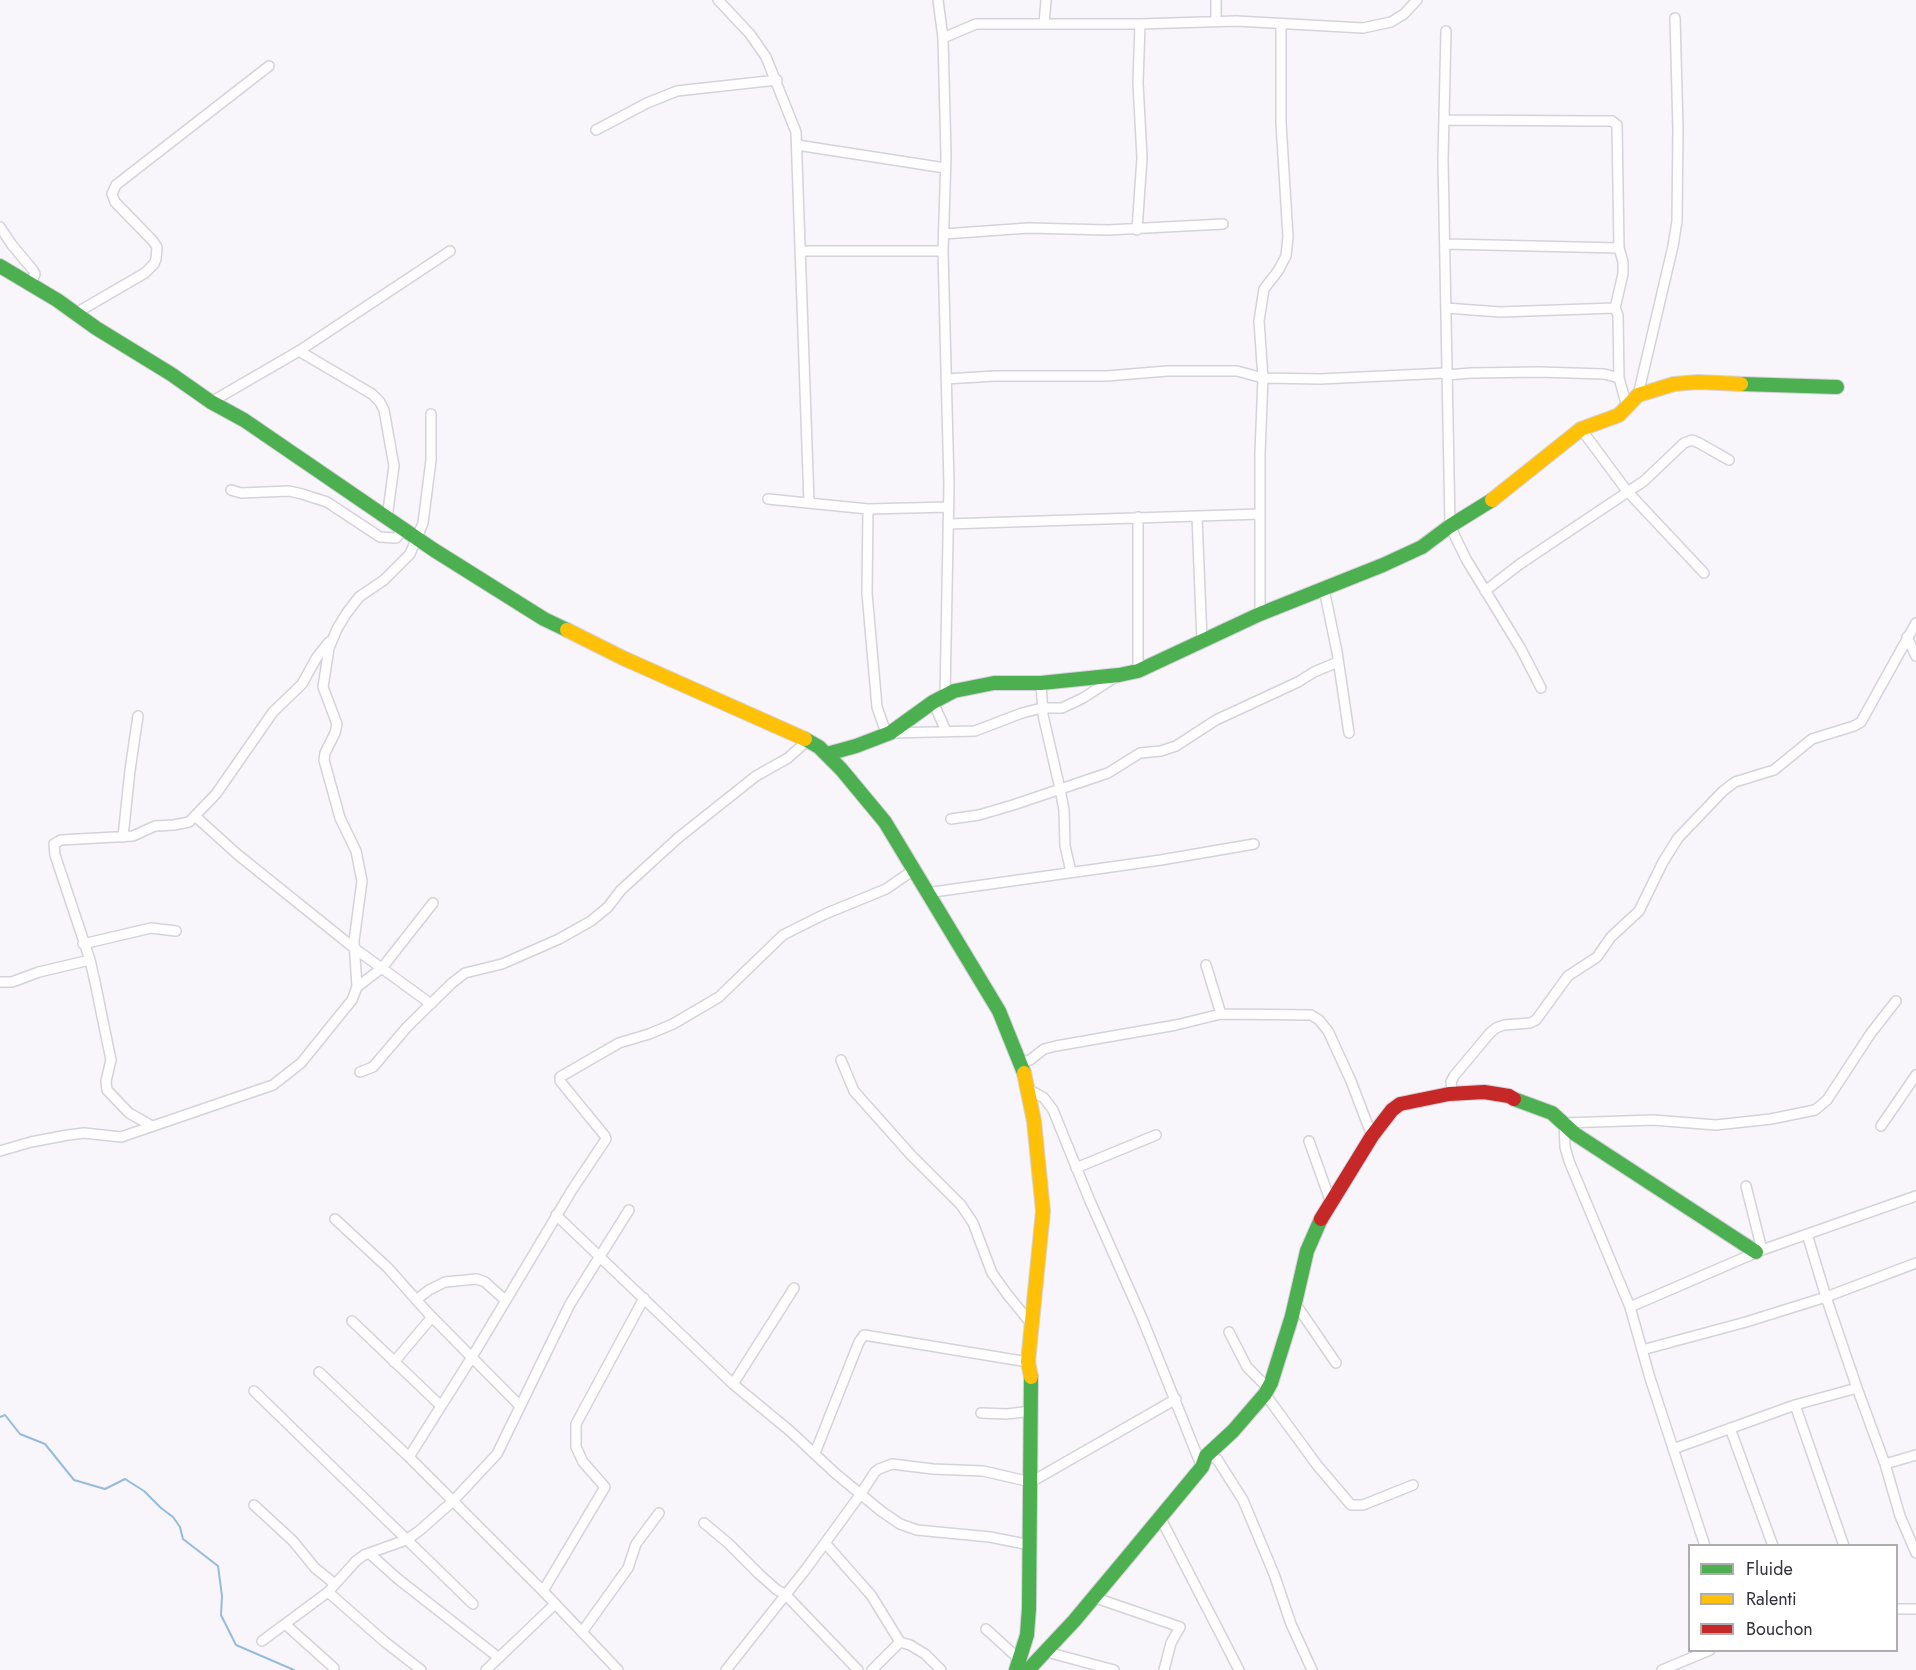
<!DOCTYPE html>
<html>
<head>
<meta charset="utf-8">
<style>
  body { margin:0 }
  #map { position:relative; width:1916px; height:1670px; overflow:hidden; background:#f8f5fb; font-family:Jost,sans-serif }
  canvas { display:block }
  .legend { position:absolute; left:1688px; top:1544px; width:210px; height:108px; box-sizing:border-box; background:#fff; border:2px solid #aeadb0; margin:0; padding:8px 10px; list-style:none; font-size:18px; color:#343139 }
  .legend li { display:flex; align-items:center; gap:12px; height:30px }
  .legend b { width:30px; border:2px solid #aeadb0 }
</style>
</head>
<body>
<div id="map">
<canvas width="1916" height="1670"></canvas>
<ul class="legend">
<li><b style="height:8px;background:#4caf50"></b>Fluide</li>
<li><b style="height:8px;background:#ffc107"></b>Ralenti</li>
<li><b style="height:8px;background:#c62828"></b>Bouchon</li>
</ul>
</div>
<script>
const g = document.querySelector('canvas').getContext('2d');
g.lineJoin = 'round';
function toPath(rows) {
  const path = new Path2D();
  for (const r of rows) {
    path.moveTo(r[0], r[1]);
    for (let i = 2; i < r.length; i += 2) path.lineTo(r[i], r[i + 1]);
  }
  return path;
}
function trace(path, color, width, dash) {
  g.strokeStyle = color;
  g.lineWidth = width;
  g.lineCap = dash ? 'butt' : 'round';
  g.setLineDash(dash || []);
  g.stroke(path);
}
trace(toPath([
  [0,1417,5,1415,20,1434,45,1444,74,1480,105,1489,125,1479,144,1491,161,1508,173,1517,180,1527,183,1539,218,1566,222,1596,221,1615,236,1645,294,1670]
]), '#95bcdb', 2);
const street = toPath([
  [718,0,750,34,766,57,796,132,809,503],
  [938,0,943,38,946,156,943,251,949,485,945,696],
  [1216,0,1216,21],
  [1044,24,1046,0],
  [1446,31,1443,160,1450,526,1466,559,1521,649,1541,688],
  [943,38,976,24,1140,24,1236,21,1363,28,1391,22,1404,14,1417,0],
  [1445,120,1595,121,1612,121,1617,125,1619,248,1623,262,1623,274,1615,308,1618,315,1619,378,1627,407],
  [596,130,647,103,677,91,777,80],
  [797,145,945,168],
  [0,227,12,245,33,270,35,274,31,284],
  [1137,230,1142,158,1138,83,1140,24],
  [944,234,1028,228,1108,230,1223,224],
  [1446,244,1619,248],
  [800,251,943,251],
  [1446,308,1500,312,1615,308],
  [76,313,145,273,154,264,156,259,157,247,152,240,115,202,112,194,116,185,269,66],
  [299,351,372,394,380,402,384,410,394,466,387,518],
  [1447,375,1471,373,1539,372,1604,374,1619,378],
  [946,379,994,376,1107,376,1167,371,1237,371,1263,378,1320,379,1446,373],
  [1638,395,1673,246,1677,221,1678,130,1675,18],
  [211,402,299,351,450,251],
  [1581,429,1627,491,1704,573],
  [231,490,241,493,289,491,302,494,327,502,380,537,396,538,404,529],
  [768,499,868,509,949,507],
  [868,509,867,593,877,707,886,733],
  [1138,517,1138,671],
  [1197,517,1202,641],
  [948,524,1260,514],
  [1324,589,1337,652,1349,733],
  [1485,591,1520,564,1644,481,1684,443,1692,440,1699,443,1729,460],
  [1260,614,1260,453,1263,378,1259,321,1264,289,1278,271,1286,256,1288,237,1281,123,1281,24],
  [1907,637,1916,656],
  [1041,683,1043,715,1060,789,1064,810,1065,846,1071,872],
  [933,702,946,731],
  [890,733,975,731,1022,713,1042,708,1062,708,1083,698,1114,678],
  [195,816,237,854,354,948,431,1004],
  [951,819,979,815,1013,805,1108,773,1140,753,1161,751,1176,746,1216,720,1298,682,1314,672,1338,662],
  [123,837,130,770,138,716],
  [926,893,1161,860,1254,844],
  [83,944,151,928,176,931],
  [1206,965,1221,1014],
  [0,982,12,982,39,972,90,960],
  [357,987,382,968,433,903],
  [841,1060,854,1091,911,1155,961,1205,973,1223,992,1273,1007,1294,1033,1326],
  [1020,1062,1030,1060,1044,1049,1056,1046,1176,1025,1221,1014,1311,1015,1319,1020,1328,1031,1351,1081,1372,1136],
  [360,1072,373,1067,407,1027,452,983,465,973,502,964,559,939,591,921,608,907,621,890,678,838,756,776,788,758,808,740],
  [1028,1089,1044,1098,1053,1110,1090,1201,1142,1318,1201,1465],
  [1449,1094,1452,1089,1451,1082,1454,1076,1490,1033,1496,1028,1504,1025,1530,1023,1536,1020,1568,976,1597,957,1611,937,1639,911,1663,862,1678,838,1723,791,1735,782,1774,770,1812,739,1854,726,1861,722,1916,623],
  [152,1126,129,1113,107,1090,106,1081,111,1060,95,982,90,960,55,855,54,844,61,840,133,836,155,826,174,825,189,822,216,794,273,712,302,684,317,657,329,642],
  [1881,1126,1916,1075],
  [1309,1141,1330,1200],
  [0,1151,31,1142,68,1135,84,1133,121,1137,273,1085,301,1063,352,1000,357,987,354,941,362,881,356,851,340,818,324,760,325,753,335,733,337,724,323,687,329,648,337,629,346,614,359,597,384,580,410,554,423,523,431,460,431,414],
  [1076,1168,1156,1135],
  [1746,1186,1762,1250],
  [556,1215,733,1384,790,1431,835,1473,881,1511,900,1524,917,1530,990,1537,1030,1545],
  [335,1219,388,1268,428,1313,520,1406],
  [1807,1234,1826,1297,1857,1388,1885,1464,1900,1516,1916,1553],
  [416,1300,429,1290,445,1282,477,1279,485,1282,505,1300],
  [1295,1303,1336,1363],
  [1630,1307,1762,1250,1916,1196],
  [352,1321,441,1406],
  [1229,1332,1247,1367,1268,1388],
  [1642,1350,1746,1322,1826,1297,1916,1263],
  [394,1362,432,1317],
  [319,1372,409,1457,543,1591,618,1670],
  [733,1384,794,1288],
  [254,1391,473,1604],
  [1265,1394,1317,1465,1351,1505,1363,1505,1413,1485],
  [1795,1405,1844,1546],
  [981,1413,1007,1414,1031,1411],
  [1730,1428,1773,1546],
  [1673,1449,1795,1405,1857,1388],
  [815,1453,859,1342,864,1335,1028,1362],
  [1206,1456,1217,1459,1243,1500,1274,1574,1291,1624,1312,1670],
  [409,1457,472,1357,572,1190,606,1139,605,1136,560,1081,560,1077,619,1043,649,1034,673,1024,719,997,783,935,825,914,886,889,915,869],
  [1885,1464,1916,1455],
  [254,1505,293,1541,315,1568,335,1584],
  [1160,1517,1239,1670],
  [704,1523,728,1543,759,1574,777,1590,785,1594,858,1670],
  [825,1543,871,1595,900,1642,910,1645,925,1654,941,1670],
  [1705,1546,1650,1378,1630,1307,1569,1161,1565,1147,1564,1123,1653,1120,1716,1125,1771,1119,1815,1110,1827,1100,1871,1033,1896,1001],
  [369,1553,398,1579,499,1658],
  [543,1591,605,1487,583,1462,576,1447,576,1424,644,1298],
  [328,1592,385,1642,421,1670],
  [1093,1597,1180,1627,1171,1643,1164,1670],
  [1896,1609,1916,1609],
  [285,1624,334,1668],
  [986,1629,1020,1660],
  [582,1632,628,1568,636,1544,659,1513],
  [262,1641,328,1592,356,1561,364,1555,406,1540,419,1531,452,1502,497,1454,570,1304,629,1210],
  [1047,1652,1114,1670],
  [486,1670,555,1604],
  [726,1670,806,1569,860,1495,875,1472,879,1469,892,1464,933,1469,983,1471,1031,1482,1176,1399],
  [872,1670,900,1642],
  [1662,1670,1710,1650]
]);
const fast = toPath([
  [0,266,57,300,96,328,171,374,211,402,244,420,434,550,544,619,567,630],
  [1741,384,1837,387],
  [805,739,819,747,841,769,885,822,999,1011,1024,1073],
  [827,754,856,746,890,733,933,702,954,691,994,683,1041,683,1119,675,1138,671,1260,614,1383,565,1422,547,1450,526,1492,500],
  [1514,1099,1552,1113,1575,1134,1756,1252],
  [1016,1670,1027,1635,1029,1608,1031,1377],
  [1028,1670,1074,1621,1125,1560,1202,1467,1206,1456,1233,1431,1265,1394,1271,1383,1292,1316,1307,1251,1321,1219]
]);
const slow = toPath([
  [1492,500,1581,429,1619,415,1638,395,1674,384,1698,382,1741,384],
  [567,630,623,658,805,739],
  [1024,1073,1034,1121,1043,1211,1028,1362,1031,1377]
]);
const jam = toPath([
  [1321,1219,1372,1136,1392,1110,1400,1104,1449,1094,1484,1092,1509,1096,1514,1099]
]);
trace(street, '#d5d2d9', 12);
trace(fast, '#d5d2d9', 16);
trace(slow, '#d5d2d9', 16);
trace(jam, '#d5d2d9', 16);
trace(street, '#fefefe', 9);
trace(fast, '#4caf50', 14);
trace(slow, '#ffc107', 14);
trace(jam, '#c62828', 14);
</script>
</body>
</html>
